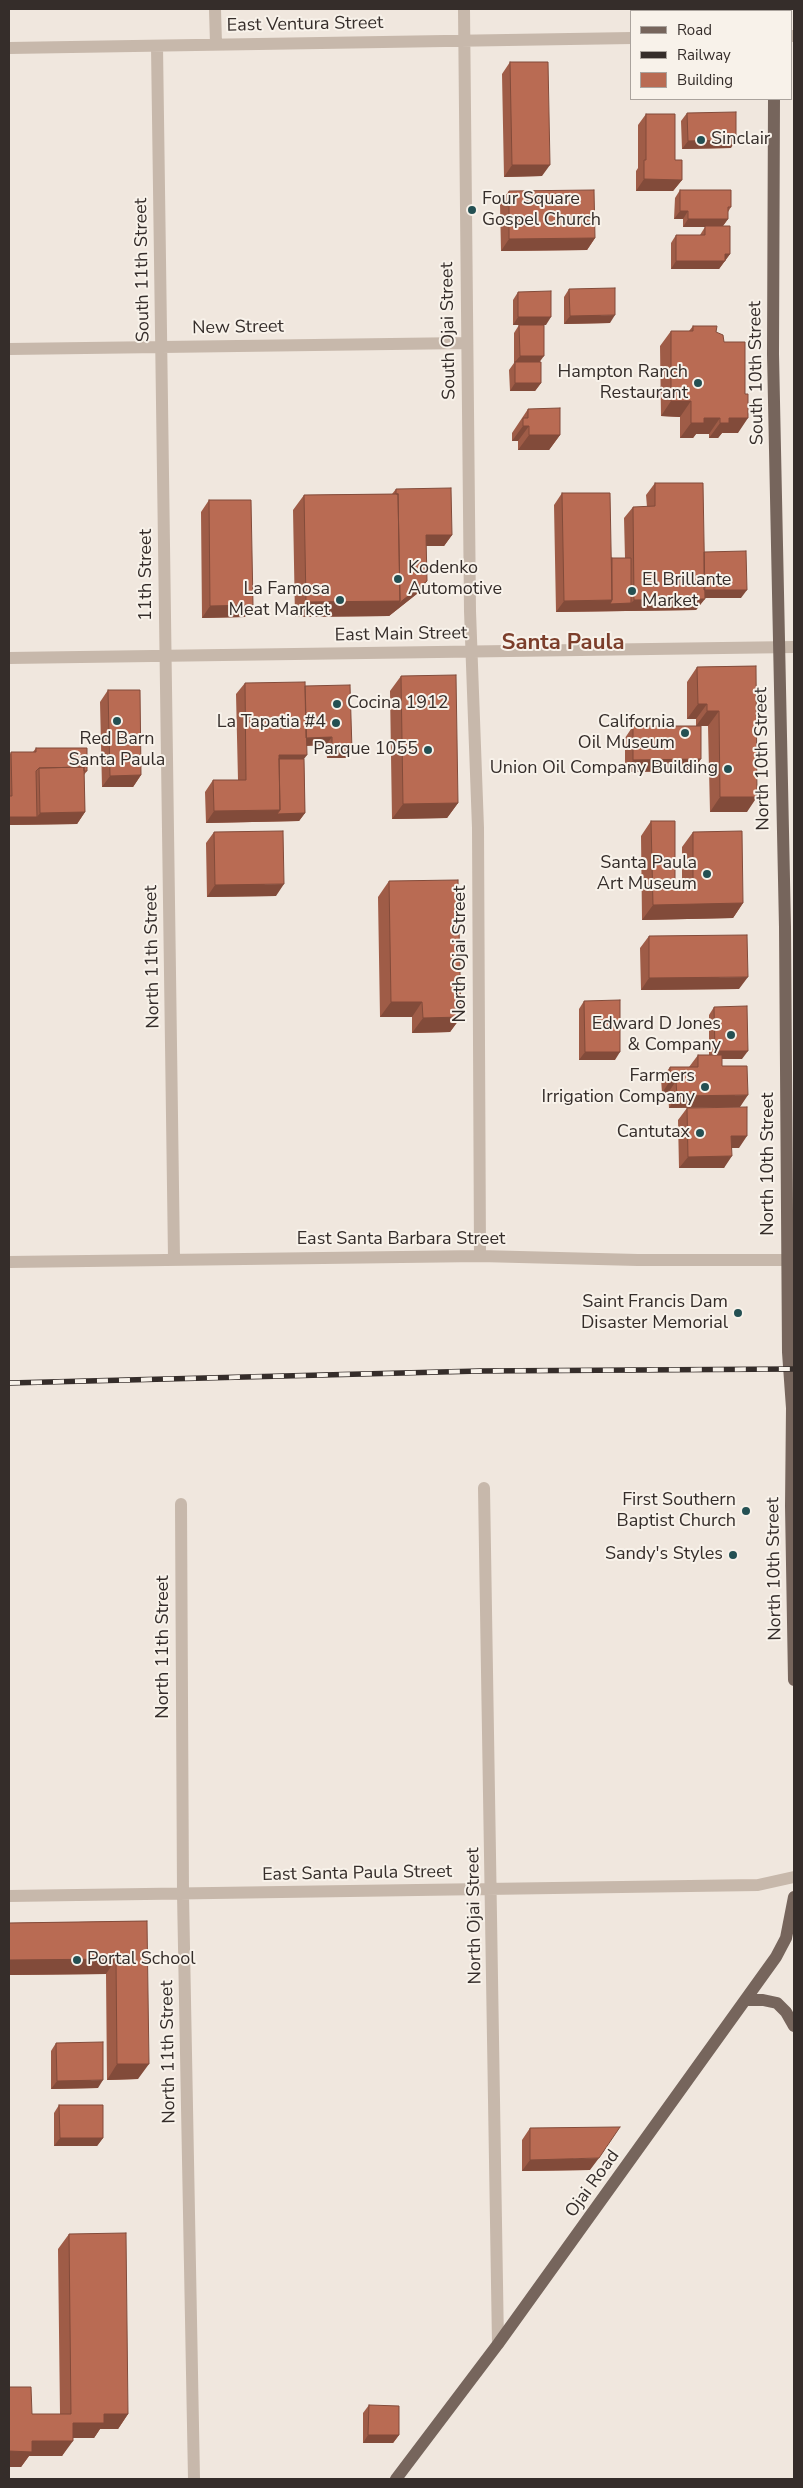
<!DOCTYPE html>
<html>
<head>
<meta charset="utf-8">
<style>
  body { margin:0 }
  #map { position:relative; width:803px; height:2488px; overflow:hidden; background:#f0e7de; font-family:"Nunito Sans",sans-serif }
  canvas { display:block }
  .frame { position:absolute; inset:0; border:10px solid #352d2a; pointer-events:none }
  .legend { position:absolute; left:630px; top:10px; width:162px; height:90px; box-sizing:border-box; background:#f8f2ea; border:1px solid #aaa39d; margin:0; padding:6px 9px; list-style:none; font-size:15px; color:#352d2a }
  .legend li { display:flex; align-items:center; gap:10px; height:25px }
  .legend b { width:25px; border:1px solid #aaa39d }
</style>
</head>
<body>
<div id="map">
<canvas width="803" height="2488"></canvas>
<div class="frame"></div>
<ul class="legend">
<li><b style="height:6px;background:#76655c"></b>Road</li>
<li><b style="height:6px;background:#352d2a"></b>Railway</li>
<li><b style="height:14px;background:#b96b53"></b>Building</li>
</ul>
</div>
<script>
const g = document.querySelector('canvas').getContext('2d');
g.lineJoin = 'round';
function toPath(rows) {
  const path = new Path2D();
  for (const r of rows) {
    path.moveTo(r[0], r[1]);
    for (let i = 2; i < r.length; i += 2) path.lineTo(r[i], r[i + 1]);
  }
  return path;
}
function trace(path, color, width, dash) {
  g.strokeStyle = color;
  g.lineWidth = width;
  g.lineCap = dash ? 'butt' : 'round';
  g.setLineDash(dash || []);
  g.stroke(path);
}
function paint(path, color) {
  g.fillStyle = color;
  g.fill(path, 'evenodd');
}
function label(font, color, halo, rows, align = 'center') {
  g.font = font + ' "Nunito Sans",sans-serif';
  g.lineWidth = 4;
  g.setLineDash([]);
  g.textBaseline = 'middle';
  g.strokeStyle = halo;
  g.fillStyle = color;
  for (const [text, x, y, turn = 0] of rows) {
    g.save();
    g.translate(x, y);
    g.rotate((+turn || 0) * Math.PI / 180);
    g.textAlign = isNaN(turn) ? turn : align;
    if (halo) g.strokeText(text, 0, 0);
    g.fillText(text, 0, 0);
    g.restore();
  }
}
trace(toPath([
  [215,9,216,44],
  [464,9,470,611,478,828,480,1256],
  [792,36,794,36],
  [157,46,174,1258],
  [9,48,632,38],
  [9,349,467,343],
  [9,658,794,647],
  [9,1262,480,1256,638,1260,794,1260],
  [484,1488,498,2344],
  [181,1504,183,1894,194,2479],
  [9,1896,758,1885,794,1877]
]), '#c7b8ab', 12);
trace(toPath([
  [773,9,773,11],
  [774,99,773,354,785,927,788,1352,792,1408,791,1506,794,1680],
  [746,2000,763,2000,777,2003,786,2012,794,2026],
  [396,2479,498,2344,776,1957,786,1938,794,1897]
]), '#76655c', 12);
const rail = toPath([
  [9,1383,480,1371,794,1369]
]);
trace(rail, '#352d2a', 5.5);
trace(rail, '#f8f2ea', 4, [11]);
paint(toPath([
  [510,62,542,176,504,177,502,74],
  [687,113,731,148,682,149,681,121],
  [646,114,682,180,673,191,636,191,636,171,638,168,638,125],
  [680,190,731,207,728,212,728,219,723,226,730,254,719,269,671,269,671,243,676,235,700,235,705,227,683,227,683,219,674,219,675,198],
  [509,191,595,238,587,250,501,251,500,203],
  [569,289,610,323,564,324,564,297],
  [518,292,546,325,544,325,540,362,541,383,535,391,510,391,509,370,514,363,514,333,519,325,513,325,513,300],
  [693,326,716,332,738,433,722,433,718,438,709,438,709,434,696,434,693,438,680,438,680,417,661,416,660,346,671,331,689,331],
  [528,409,560,435,549,450,518,450,518,441,512,441,512,433],
  [655,483,704,552,741,598,705,598,696,610,556,612,554,505,562,493,612,558,625,558,624,518,633,507,647,507,646,495],
  [396,489,452,535,444,546,426,546,418,593,389,616,295,617,293,510,304,495,392,494],
  [209,500,245,617,202,618,201,512],
  [756,666,747,812,710,812,708,726,701,726,693,771,625,772,625,738,633,726,696,726,696,719,687,719,687,682,697,667],
  [401,676,458,803,447,818,392,819,390,691],
  [245,683,352,750,346,758,327,758,326,745,306,746,304,759,305,813,299,821,206,823,205,792,213,780,238,780,236,694],
  [108,690,141,775,133,787,102,787,100,702],
  [36,748,87,771,84,775,85,812,77,824,9,825,9,756,11,752,33,752],
  [651,821,675,885,682,885,682,847,693,832,743,903,733,918,642,920,641,836],
  [214,832,276,896,207,897,206,843],
  [389,881,461,1017,450,1032,412,1033,412,1017,380,1017,378,897],
  [649,936,739,989,641,990,640,948],
  [584,1001,615,1060,579,1060,579,1009],
  [714,1007,742,1059,722,1059,722,1066,740,1107,669,1108,668,1093,662,1093,661,1079,670,1067,689,1067,698,1055,709,1055,709,1015],
  [687,1108,739,1148,732,1148,724,1168,679,1168,678,1120],
  [147,1921,138,2079,107,2080,106,1974,9,1975,9,1923],
  [56,2043,98,2088,51,2089,51,2051],
  [59,2105,103,2138,97,2146,54,2146,54,2113],
  [530,2128,590,2170,522,2171,522,2140],
  [69,2234,128,2414,118,2429,100,2429,94,2438,73,2438,62,2456,29,2456,21,2467,9,2467,9,2387,32,2414,60,2414,58,2249],
  [369,2405,399,2435,393,2443,363,2443,363,2413]
]), '#9f5c47');
paint(toPath([
  [736,140,731,148,682,149,688,141],
  [512,165,550,165,542,176,504,177],
  [644,179,682,180,673,191,636,191],
  [680,211,688,211,683,219,674,219],
  [688,219,728,219,722,227,683,227],
  [595,238,587,250,501,251,509,239],
  [725,254,730,254,719,269,671,269,676,261],
  [615,315,610,323,564,324,570,316],
  [518,317,551,317,546,325,513,325],
  [520,356,544,356,538,364,515,362],
  [515,383,541,383,535,391,510,391],
  [671,401,691,401,680,417,661,416],
  [704,418,720,418,709,434,696,434,693,438,680,438,691,423],
  [729,418,748,418,738,433,722,433,718,438,709,438,720,423],
  [523,426,529,426,518,441,512,441],
  [529,435,560,435,549,450,518,450],
  [426,535,452,535,444,546,418,546],
  [427,581,418,593,389,616,295,617,306,602],
  [702,590,747,590,741,598,696,598],
  [705,599,696,610,556,612,564,601,612,600,631,603,634,600],
  [253,605,245,617,202,618,210,606],
  [698,704,707,704,696,719,687,719],
  [707,711,719,711,708,726,696,726],
  [332,737,326,745,298,746,304,738],
  [352,750,346,758,327,758,332,751],
  [279,755,307,755,298,767,277,767],
  [701,759,693,771,625,772,633,760],
  [141,775,133,787,102,787,110,776],
  [720,797,757,797,747,812,710,812],
  [458,803,447,818,392,819,403,804],
  [280,810,305,813,299,821,206,823,214,811],
  [85,812,77,824,9,825,9,817,37,817,40,813],
  [284,884,276,896,207,897,215,885],
  [743,903,733,918,642,920,653,905],
  [748,977,739,989,641,990,649,978],
  [391,1002,422,1002,412,1017,380,1017],
  [461,1017,450,1032,412,1033,423,1018],
  [715,1051,748,1051,742,1059,710,1059],
  [585,1052,620,1052,615,1060,579,1060],
  [670,1081,676,1081,668,1093,662,1093],
  [748,1095,740,1107,669,1108,677,1096],
  [731,1136,747,1136,739,1148,723,1148],
  [732,1156,724,1168,679,1168,688,1157],
  [116,1959,106,1974,9,1975,9,1960],
  [117,2064,149,2064,138,2079,107,2080],
  [103,2080,98,2088,51,2089,57,2081],
  [60,2138,103,2138,97,2146,54,2146],
  [599,2158,590,2170,522,2171,530,2160],
  [104,2414,128,2414,118,2429,100,2429,94,2438,62,2438,73,2423],
  [368,2435,399,2435,393,2443,363,2443],
  [32,2441,73,2441,62,2456,29,2456,21,2467,9,2467,9,2451]
]), '#824b3a');
const building = toPath([
  [510,62,548,62,550,165,512,165,510,62],
  [736,112,736,140,688,141,687,113,736,112],
  [646,114,675,114,675,160,682,160,682,180,644,179,644,160,646,160,646,114],
  [594,190,595,238,509,239,509,191,594,190],
  [680,190,731,190,731,207,728,207,728,219,688,219,688,211,680,211,680,190],
  [705,226,730,226,730,254,725,254,725,261,676,261,676,235,705,235,705,226],
  [615,288,615,315,570,316,569,289,615,288],
  [551,291,551,317,518,317,518,292,551,291],
  [519,325,544,325,544,356,520,356,519,325],
  [693,326,717,326,716,332,723,335,724,342,745,342,745,394,748,394,748,418,729,418,729,423,720,423,720,418,704,418,704,423,691,423,691,401,671,401,671,331,693,331,693,326],
  [515,362,541,362,541,383,515,383,515,362],
  [560,408,560,435,529,435,529,426,523,426,523,418,528,418,528,409,560,408],
  [655,483,703,483,705,599,634,600,633,507,655,506,655,483],
  [451,488,452,535,426,535,427,581,398,604,400,601,398,494,396,494,396,489,451,488],
  [562,493,610,493,612,600,564,601,562,493],
  [398,494,400,601,306,602,304,495,398,494],
  [209,500,251,500,253,605,210,606,209,500],
  [746,551,747,590,704,590,704,552,746,551],
  [612,558,631,558,631,603,610,604,612,600,612,558],
  [756,666,757,797,720,797,719,711,707,711,707,704,698,704,697,667,756,666],
  [456,675,458,803,403,804,401,676,456,675],
  [305,682,307,755,279,755,280,810,214,811,213,780,246,780,245,683,305,682],
  [350,685,352,750,332,751,332,737,306,738,305,686,350,685],
  [108,690,140,690,141,775,110,776,108,690],
  [633,726,701,726,701,759,633,760,633,726],
  [36,748,87,748,87,771,84,771,84,767,39,768,36,771,37,817,9,817,9,796,12,796,11,752,36,752,36,748],
  [279,759,304,759,305,813,277,814,280,810,279,759],
  [84,767,85,812,40,813,39,768,84,767],
  [651,821,675,821,675,885,693,885,693,832,742,831,743,903,653,905,651,821],
  [283,831,284,884,215,885,214,832,283,831],
  [458,880,461,1017,423,1018,422,1002,391,1002,389,881,458,880],
  [747,935,748,977,649,978,649,936,747,935],
  [620,1000,620,1052,585,1052,584,1001,620,1000],
  [747,1006,748,1051,715,1051,714,1007,747,1006],
  [698,1055,722,1055,722,1066,747,1066,748,1095,677,1096,676,1081,670,1081,670,1067,698,1067,698,1055],
  [747,1107,747,1136,731,1136,732,1156,688,1157,687,1108,747,1107],
  [147,1921,149,2064,117,2064,116,1959,9,1960,9,1923,147,1921],
  [103,2042,103,2080,57,2081,56,2043,103,2042],
  [59,2105,103,2105,103,2138,60,2138,59,2105],
  [620,2127,599,2158,530,2160,530,2128,620,2127],
  [126,2233,128,2414,104,2414,104,2423,73,2423,73,2441,32,2441,32,2452,9,2451,9,2387,31,2387,32,2414,71,2414,69,2234,126,2233],
  [369,2405,399,2406,399,2435,368,2435,369,2405]
]);
paint(building, '#b96b53');
trace(building, '#824b3a', 1);
for (const [x, y, r, color] of [
  [701,140,5,"#245053"],
  [472,210,5,"#245053"],
  [698,383,5,"#245053"],
  [398,579,5,"#245053"],
  [632,591,5,"#245053"],
  [340,600,5,"#245053"],
  [337,704,5,"#245053"],
  [117,721,5,"#245053"],
  [336,723,5,"#245053"],
  [685,733,5,"#245053"],
  [428,750,5,"#245053"],
  [728,769,5,"#245053"],
  [707,874,5,"#245053"],
  [731,1035,5,"#245053"],
  [705,1087,5,"#245053"],
  [700,1133,5,"#245053"],
  [738,1313,5,"#245053"],
  [746,1511,5,"#245053"],
  [733,1555,5,"#245053"],
  [77,1960,5,"#245053"]
]) {
  const dot = new Path2D();
  dot.arc(x, y, r, 0, 2 * Math.PI);
  g.fillStyle = color;
  g.fill(dot);
  trace(dot, '#f8f2ea', 2);
}
label('18px', '#352d2a', '#f8f2ea', [
  ["East Ventura Street",305,25,-1],
  ["South 11th Street",143,270,-91],
  ["New Street",238,328,-1],
  ["South Ojai Street",449,331,-91],
  ["South 10th Street",757,373,-91],
  ["11th Street",147,575,-90],
  ["East Main Street",401,635,-1],
  ["North 10th Street",763,759,-91],
  ["North Ojai Street",461,954,-90],
  ["North 11th Street",153,957,-91],
  ["North 10th Street",769,1164,-90],
  ["East Santa Barbara Street",401,1240],
  ["North 10th Street",775,1569,-91],
  ["North 11th Street",164,1647,-90],
  ["East Santa Paula Street",357,1874,-1],
  ["North Ojai Street",475,1916,-91],
  ["North 11th Street",169,2052,-91],
  ["Ojai Road",593,2184,-54]
]);
label('18px', '#352d2a', '#f8f2ea', [
  ["Sinclair",711,140,"left"],
  ["Four Square",482,200,"left"],
  ["Gospel Church",482,221,"left"],
  ["Hampton Ranch",688,373],
  ["Restaurant",688,394],
  ["Kodenko",408,569,"left"],
  ["Automotive",408,590,"left"],
  ["El Brillante",642,581,"left"],
  ["Market",642,602,"left"],
  ["La Famosa",330,590],
  ["Meat Market",330,611],
  ["Cocina 1912",347,704,"left"],
  ["La Tapatia #4",326,723],
  ["California",675,723],
  ["Oil Museum",675,744],
  ["Red Barn",117,740,"center"],
  ["Santa Paula",117,761,"center"],
  ["Parque 1055",418,750],
  ["Union Oil Company Building",718,769],
  ["Santa Paula",697,864],
  ["Art Museum",697,885],
  ["Edward D Jones",721,1025],
  ["& Company",721,1046],
  ["Farmers",695,1077],
  ["Irrigation Company",695,1098],
  ["Cantutax",690,1133],
  ["Saint Francis Dam",728,1303],
  ["Disaster Memorial",728,1324],
  ["First Southern",736,1501],
  ["Baptist Church",736,1522],
  ["Sandy's Styles",723,1555],
  ["Portal School",87,1960,"left"]
], 'right');
label('bold 22px', '#7c3e2b', '#f8f2ea', [
  ["Santa Paula",563,644]
]);
</script>
</body>
</html>
